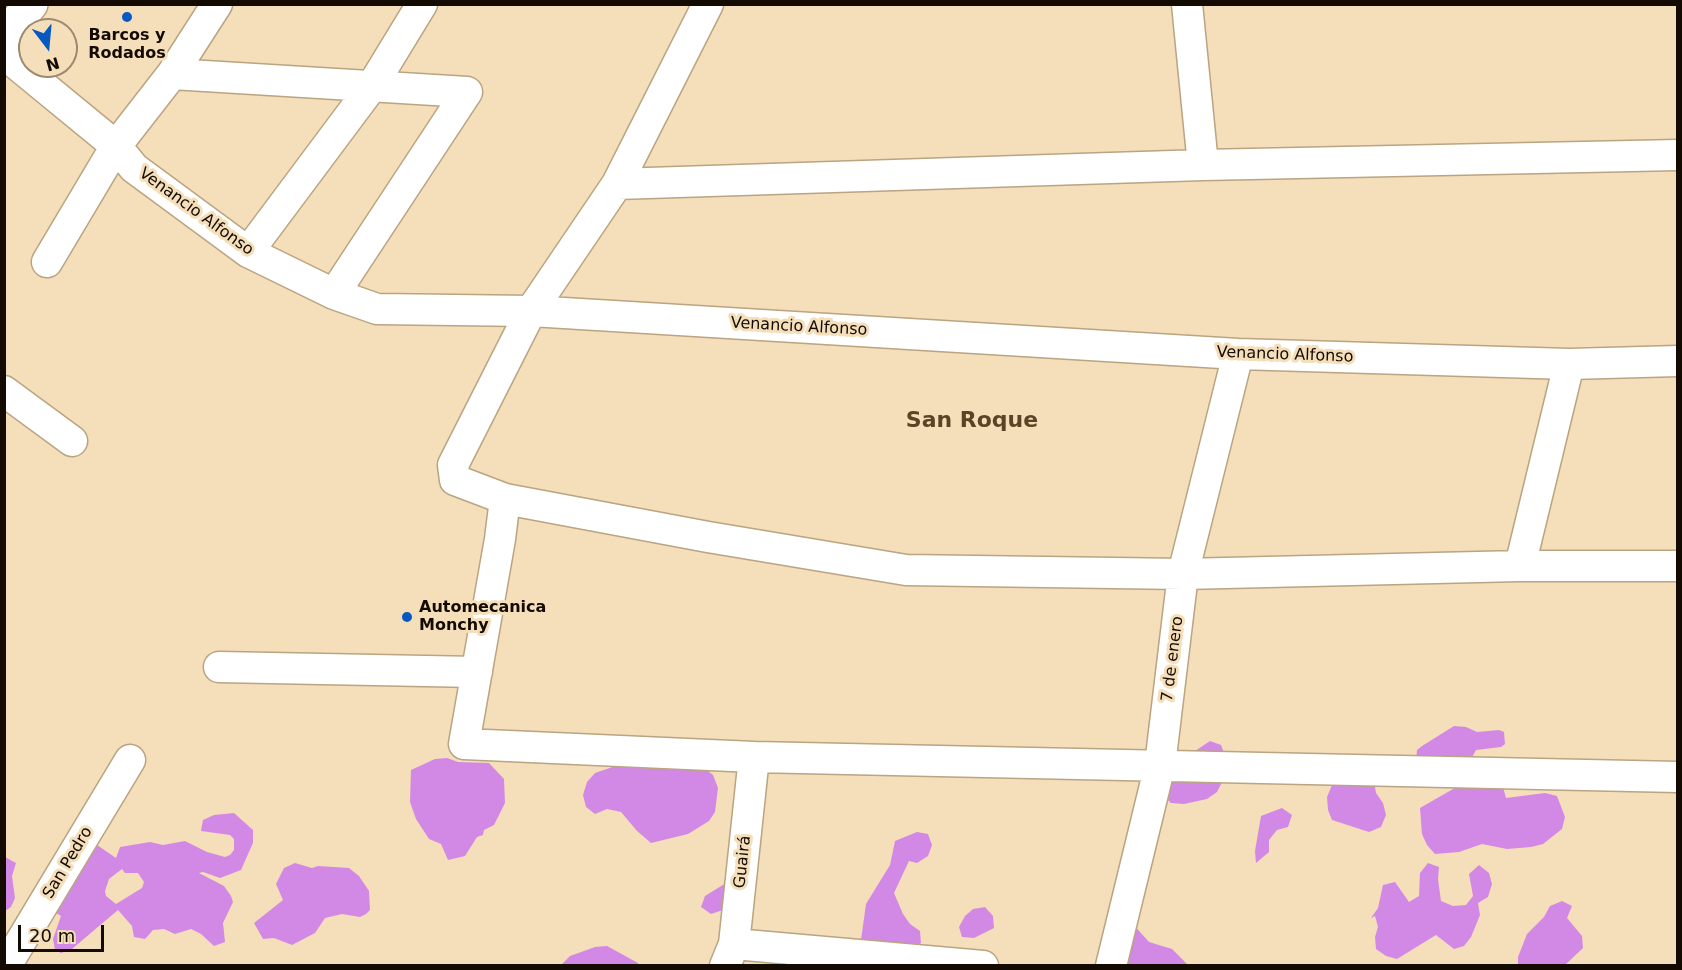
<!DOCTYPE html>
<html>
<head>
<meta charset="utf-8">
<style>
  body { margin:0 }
  #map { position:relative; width:1682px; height:970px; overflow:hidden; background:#f5deba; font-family:"DejaVu Sans",sans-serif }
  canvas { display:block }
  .frame { position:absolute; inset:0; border:6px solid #130b02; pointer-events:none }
  .north { position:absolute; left:18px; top:18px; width:60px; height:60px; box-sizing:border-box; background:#f5deba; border:2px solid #9b8a70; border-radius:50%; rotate:164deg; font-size:16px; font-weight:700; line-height:24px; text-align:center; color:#130b02 }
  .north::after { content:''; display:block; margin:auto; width:21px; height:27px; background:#0858c2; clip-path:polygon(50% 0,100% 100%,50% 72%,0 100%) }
  .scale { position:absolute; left:18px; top:925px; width:86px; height:27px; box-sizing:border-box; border:3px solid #130b02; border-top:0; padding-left:8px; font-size:18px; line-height:21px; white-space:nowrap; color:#130b02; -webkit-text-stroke:4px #f5deba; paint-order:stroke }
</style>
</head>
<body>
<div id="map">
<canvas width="1682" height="970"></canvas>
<div class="frame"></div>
<div class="north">N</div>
<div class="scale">20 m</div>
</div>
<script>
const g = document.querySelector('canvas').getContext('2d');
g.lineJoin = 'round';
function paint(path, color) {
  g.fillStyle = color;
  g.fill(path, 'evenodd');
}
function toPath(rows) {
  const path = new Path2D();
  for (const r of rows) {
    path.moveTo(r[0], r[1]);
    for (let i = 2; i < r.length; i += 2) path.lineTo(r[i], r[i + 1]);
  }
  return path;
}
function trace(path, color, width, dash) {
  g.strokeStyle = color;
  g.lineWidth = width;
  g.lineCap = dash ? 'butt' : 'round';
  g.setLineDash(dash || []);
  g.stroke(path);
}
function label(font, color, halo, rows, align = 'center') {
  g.font = font + ' "DejaVu Sans",sans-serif';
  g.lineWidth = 6;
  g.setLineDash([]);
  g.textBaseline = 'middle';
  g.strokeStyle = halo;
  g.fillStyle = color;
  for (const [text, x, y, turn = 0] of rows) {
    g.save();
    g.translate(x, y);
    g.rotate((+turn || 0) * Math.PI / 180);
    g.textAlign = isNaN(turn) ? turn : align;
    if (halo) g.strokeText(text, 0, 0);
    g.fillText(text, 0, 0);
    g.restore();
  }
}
paint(toPath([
  [1454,726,1466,727,1477,732,1499,730,1504,732,1505,744,1501,747,1476,750,1470,761,1416,762,1417,750,1422,746],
  [1210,741,1221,745,1226,758,1222,782,1217,792,1207,799,1184,804,1171,803,1161,794,1189,755],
  [447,758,458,762,489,763,504,779,505,803,494,825,484,830,483,835,477,837,465,856,448,860,441,844,429,839,416,819,410,802,411,770,435,759],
  [630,761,703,767,713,775,718,788,715,812,709,821,688,834,651,843,637,831,621,812,607,809,595,814,586,807,583,795,587,782,595,773],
  [1372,769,1376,793,1383,803,1386,815,1381,827,1369,832,1332,820,1328,810,1327,797,1337,773],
  [1500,776,1506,798,1545,793,1557,796,1565,817,1562,829,1543,844,1531,847,1507,849,1482,844,1459,852,1435,854,1427,845,1422,834,1420,808,1467,781],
  [1282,808,1292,815,1288,827,1277,830,1269,840,1269,852,1256,863,1255,851,1261,816],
  [234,813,253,830,253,843,241,870,220,878,203,872,199,873,224,886,231,896,233,902,223,923,225,942,214,946,201,934,191,929,175,934,164,929,153,930,145,939,134,937,132,926,118,910,72,949,61,953,55,950,53,939,61,916,51,910,98,833,97,845,116,858,120,847,150,842,163,845,185,841,207,852,225,857,230,855,234,850,234,839,230,835,201,831,203,820,214,815],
  [122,869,125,873,138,873,144,882,142,888,116,904,106,896,105,891,109,879],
  [917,832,928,834,932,845,928,856,917,863,909,861,894,893,903,914,910,924,920,931,921,943,912,950,861,940,866,904,890,865,895,841],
  [5,857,16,863,12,876,15,898,11,907,5,911],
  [295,863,312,868,318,866,349,868,359,876,369,891,370,910,366,914,360,917,342,914,325,918,315,933,292,945,274,938,263,939,254,923,283,900,276,884,284,868],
  [1428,863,1439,867,1438,879,1441,901,1453,906,1466,905,1473,896,1469,874,1479,865,1489,873,1492,884,1488,897,1478,903,1480,915,1471,937,1464,946,1454,949,1436,935,1397,959,1386,956,1376,949,1375,937,1378,927,1375,916,1371,918,1378,908,1383,885,1395,882,1409,902,1419,896,1420,873],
  [726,883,735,906,711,914,701,907,705,896],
  [1562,901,1572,906,1567,918,1582,936,1583,948,1565,965,1518,965,1518,957,1527,934,1544,917,1550,906],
  [985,907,993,916,994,928,974,938,962,937,959,927,965,916,973,909],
  [1132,923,1149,942,1172,949,1188,965,1105,965],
  [607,946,638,963,639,965,561,965,570,956,595,947]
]), '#d289e6');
const minor = toPath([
  [708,4,617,184,531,311,453,465,455,480,505,499,708,537,906,570,1183,574,1520,566,1678,566],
  [1187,4,1203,165],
  [4,54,116,146,134,168,248,252,334,294,377,309,531,311,1238,354,1569,364,1678,361],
  [172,74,467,92,334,294],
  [617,184,1203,165,1678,155],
  [248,252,372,86,422,4],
  [47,262,116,146,172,74,217,4],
  [4,391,72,441],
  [505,499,500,539,464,744,754,757,1678,777],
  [1520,566,1569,364],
  [219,667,477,672],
  [734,944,983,966],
  [6,966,130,760],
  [725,966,734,944,754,757],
  [1111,966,1160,765,1183,574,1238,354]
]);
const major = toPath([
  [4,37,31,4]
]);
trace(minor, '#baa481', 33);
trace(major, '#baa481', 36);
trace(minor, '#fff', 30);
trace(major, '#fff', 33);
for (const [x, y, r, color] of [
  [127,17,6,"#0858c2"],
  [407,617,6,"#0858c2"]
]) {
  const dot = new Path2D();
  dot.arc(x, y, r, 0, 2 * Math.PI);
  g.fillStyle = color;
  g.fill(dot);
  trace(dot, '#f5deba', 2);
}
label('bold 16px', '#130b02', '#f5deba', [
  ["Barcos y",127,36],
  ["Rodados",127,54],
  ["Automecanica",419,608,"left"],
  ["Monchy",419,626,"left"]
]);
label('16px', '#130b02', '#f5deba', [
  ["Venancio Alfonso",196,212,36],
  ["Venancio Alfonso",799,327,3],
  ["Venancio Alfonso",1285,355,2],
  ["7 de enero",1173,659,-83],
  ["Guairá",743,862,-84],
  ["San Pedro",68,863,-59]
]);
label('bold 22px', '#594525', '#f5deba', [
  ["San Roque",972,421]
]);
</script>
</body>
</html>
